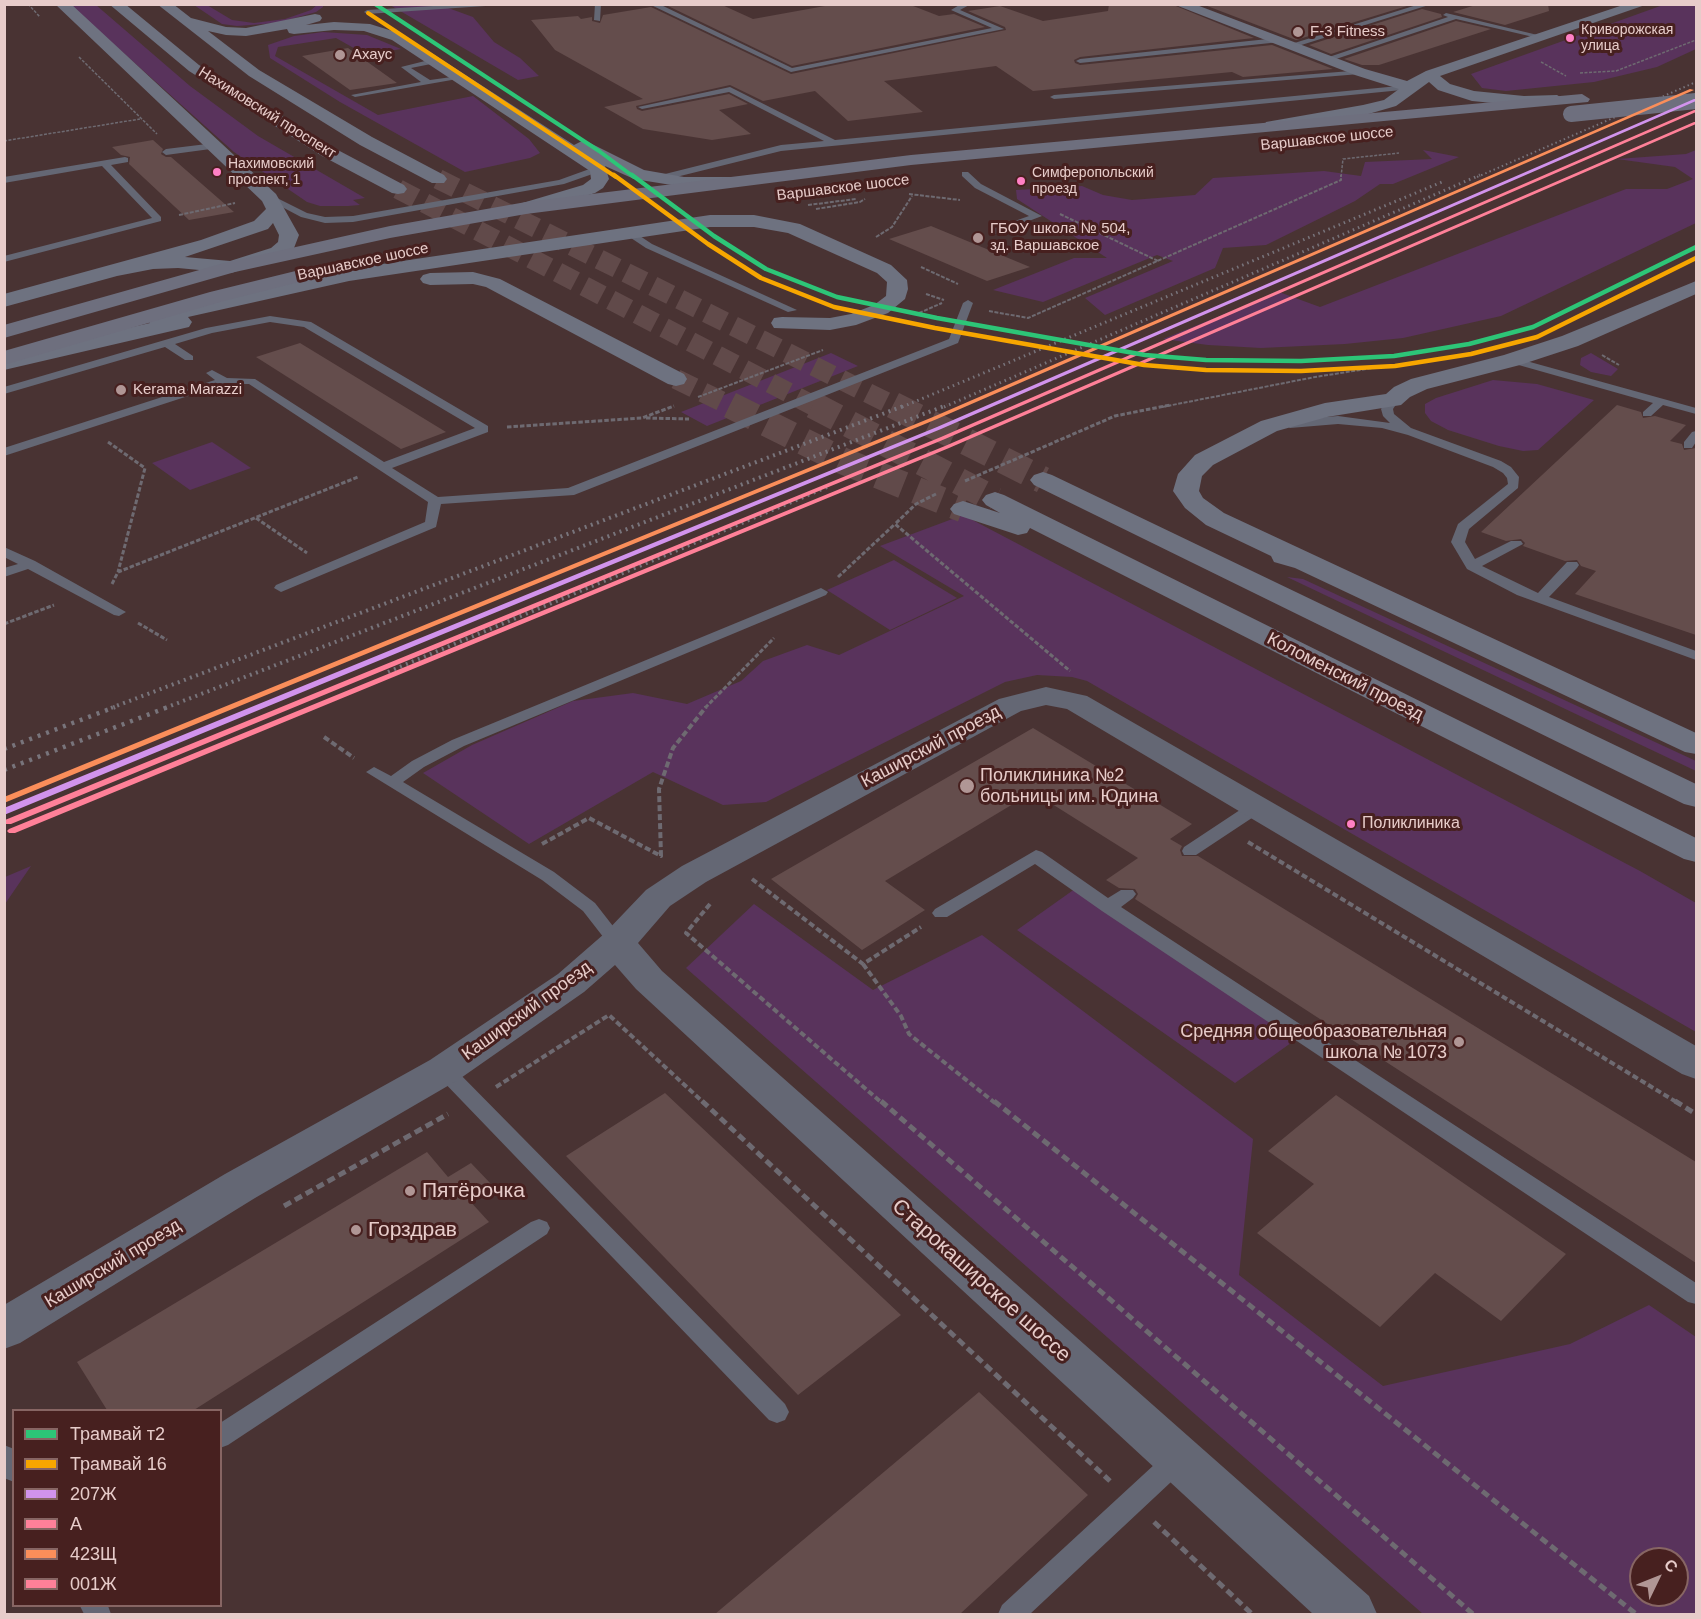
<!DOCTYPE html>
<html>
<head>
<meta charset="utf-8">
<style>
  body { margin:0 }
  #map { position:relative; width:1701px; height:1619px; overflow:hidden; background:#493333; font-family:Helvetica,sans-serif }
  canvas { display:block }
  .frame { position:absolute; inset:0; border:6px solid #e7ccca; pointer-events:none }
  .legend { position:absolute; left:12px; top:1409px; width:210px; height:198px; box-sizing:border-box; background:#47201f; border:2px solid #876563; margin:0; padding:8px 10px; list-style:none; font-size:18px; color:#e7ccca }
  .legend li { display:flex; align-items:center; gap:12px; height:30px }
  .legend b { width:30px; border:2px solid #876563 }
  .north { position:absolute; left:1629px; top:1547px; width:60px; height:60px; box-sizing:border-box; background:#47201f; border:2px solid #876563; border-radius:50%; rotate:47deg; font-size:16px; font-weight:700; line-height:24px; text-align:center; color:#e7ccca }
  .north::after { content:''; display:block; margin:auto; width:21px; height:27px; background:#b09695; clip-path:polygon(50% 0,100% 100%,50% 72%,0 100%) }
</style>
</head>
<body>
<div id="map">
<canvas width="1701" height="1619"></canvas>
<div class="frame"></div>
<ul class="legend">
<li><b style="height:8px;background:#2dc577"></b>Трамвай т2</li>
<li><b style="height:8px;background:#f7a600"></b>Трамвай 16</li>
<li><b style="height:8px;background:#d193ec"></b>207Ж</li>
<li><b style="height:8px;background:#ff8099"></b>A</li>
<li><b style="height:8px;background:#fa8e5a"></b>423Щ</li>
<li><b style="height:8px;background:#ff8098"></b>001Ж</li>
</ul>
<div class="north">С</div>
</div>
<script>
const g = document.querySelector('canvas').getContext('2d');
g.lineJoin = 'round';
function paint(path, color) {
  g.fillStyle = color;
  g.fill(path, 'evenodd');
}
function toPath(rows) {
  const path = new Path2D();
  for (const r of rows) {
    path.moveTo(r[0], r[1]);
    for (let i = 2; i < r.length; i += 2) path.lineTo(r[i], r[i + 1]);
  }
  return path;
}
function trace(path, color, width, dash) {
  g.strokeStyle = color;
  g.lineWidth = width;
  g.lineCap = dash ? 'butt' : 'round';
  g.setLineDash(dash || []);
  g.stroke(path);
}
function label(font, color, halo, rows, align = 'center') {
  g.font = font + ' Helvetica,sans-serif';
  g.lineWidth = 6;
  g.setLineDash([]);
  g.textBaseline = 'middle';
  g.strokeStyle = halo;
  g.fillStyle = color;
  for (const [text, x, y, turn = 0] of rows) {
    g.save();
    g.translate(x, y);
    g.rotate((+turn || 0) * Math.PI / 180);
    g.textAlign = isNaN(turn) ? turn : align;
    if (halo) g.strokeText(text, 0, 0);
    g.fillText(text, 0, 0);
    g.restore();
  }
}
paint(toPath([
  [70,5,96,5,190,86,258,136,365,198,353,200,360,205,348,206,320,206,307,202,234,152],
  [194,5,207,5,232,20,254,23,285,19,311,10,317,5,323,5,323,7,316,12,277,23,237,26,222,24],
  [390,5,440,5,473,17,494,42,520,58,539,76,518,80],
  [1663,5,1696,5,1696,49,1657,67,1594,82,1506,91,1482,88,1471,74],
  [323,32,367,35,401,49,366,55,336,38,278,47,275,56,378,115,473,96,529,139,540,153,530,158,465,172,340,102,270,58,268,45,294,36],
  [1423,150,1459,157,1393,184,1380,184,1355,201,1266,245,1223,248,1215,268,1105,315,1085,298,1173,261,1157,255,1043,302,993,290,1074,258,1107,258,1017,199,1016,190,1082,186,1103,195,1132,200,1195,195,1213,178,1324,171,1361,176,1365,162,1432,159],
  [1696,150,1696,223,1501,316,1403,338,1345,344,1261,348,1208,345,1163,339,1279,292,1320,307,1626,189,1667,189,1693,179,1675,167,1617,159,1686,154],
  [831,353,858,366,707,426,681,412],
  [1591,353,1618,369,1611,376,1591,372,1580,365,1581,358],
  [1493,380,1537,384,1594,400,1538,450,1523,451,1499,446,1448,430,1431,421,1425,413,1425,404,1436,398],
  [212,442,251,468,190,490,152,463],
  [963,515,1640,871,1696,903,1696,1032,1087,681,1072,677,1037,675,1005,682,766,802,723,805,653,772,529,844,423,773,472,745,573,701,633,693,687,704,741,681,763,661,807,645,839,655,964,596,880,546],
  [894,560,957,598,890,630,827,590],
  [1287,577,1303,579,1696,761,1696,771],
  [31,866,5,904,5,877],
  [1079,886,1309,1030,1235,1083,1017,930],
  [754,904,873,990,982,935,1253,1139,1239,1275,1383,1386,1570,1344,1649,1305,1696,1337,1696,1614,1423,1614,686,968],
  [1641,1559,1677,1559,1677,1595,1641,1595]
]), '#59335c');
paint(toPath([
  [720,4,753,19,836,4,908,4,939,16,954,14,985,27,792,66,666,5],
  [1109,4,1171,4,1254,38,1080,57,1074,60,1075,63,1080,65,1272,45,1333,69,1243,77,1232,72,1033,91,996,66,884,81,923,112,848,121,815,91,763,101,730,85,636,106,637,109,642,111,729,94,748,104,719,110,751,134,712,140,643,129,604,107,643,99,555,50,531,20,578,16,581,19,592,17,592,21,600,23,603,15,651,7,791,74,1006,30,1005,27,968,11,1000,6,1043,21,1108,11],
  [1202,4,1401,4,1407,6,1296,40],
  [1479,4,1548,4,1549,11,1505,25,1453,12],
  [1422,9,1441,14,1442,17,1331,54,1309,45],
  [1456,21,1491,29,1379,65,1362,65,1344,59],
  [348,48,397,83,350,90,302,56],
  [153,140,163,149,161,154,166,157,171,157,234,212,189,220,129,164,130,157,121,155,112,147],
  [931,226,1030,267,987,281,889,239],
  [300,343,446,432,401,449,256,357],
  [1617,405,1641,412,1643,418,1655,416,1686,425,1670,441,1682,444,1684,450,1696,448,1696,635,1575,594,1596,571,1581,566,1577,560,1565,561,1523,546,1525,543,1521,539,1506,541,1481,532],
  [1033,728,1192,824,1170,839,1182,846,1180,850,1182,856,1198,856,1696,1162,1696,1263,1135,899,1138,894,1135,889,1119,888,1106,880,1138,858,1033,792,885,881,925,910,862,950,771,879],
  [665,1093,901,1315,798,1395,566,1156],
  [1336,1095,1566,1254,1501,1321,1435,1273,1380,1327,1257,1233,1314,1184,1268,1151],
  [427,1152,448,1177,471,1163,491,1184,468,1199,489,1222,194,1410,107,1410,77,1362],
  [979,1392,1088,1495,960,1614,715,1614]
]), '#644d4c');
trace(toPath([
  [438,179,896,407],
  [398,189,816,407],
  [676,379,733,407]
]), '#614a4a', 20, [20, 10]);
trace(toPath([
  [730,405,843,461,963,509],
  [813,405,995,500],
  [893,405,1043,480]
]), '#614a4a', 27, [27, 14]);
trace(toPath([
  [28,4,40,17],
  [364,56,374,55],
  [79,57,157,134],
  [1541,62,1566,76],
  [1580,73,1616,71,1696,40],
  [4,141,140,119],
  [1341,177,1343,159,1399,153]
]), '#6e6a71', 1.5, [3, 1.5]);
trace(toPath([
  [909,194,960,200],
  [808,205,856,199],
  [816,209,860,202,865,199],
  [1060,214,1158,261],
  [179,215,235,203],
  [876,237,892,227,912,196],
  [921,267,958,284],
  [926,294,944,300],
  [989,311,1028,318,1341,180,1341,175],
  [919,313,942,303],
  [1602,355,1619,365],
  [698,397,823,350],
  [1162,407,1315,377,1392,365]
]), '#6e6a71', 2, [4, 1.5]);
trace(toPath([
  [646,418,689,419],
  [507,427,642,418,674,406],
  [108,442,145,468,118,572],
  [965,481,1115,416,1170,405],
  [936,494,916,504,895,524,1070,671],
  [256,518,307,553],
  [838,577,895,524],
  [112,584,118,572,358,477],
  [138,623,167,640],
  [4,624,54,605],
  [705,708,774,638]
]), '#6e6a71', 3, [4.5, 2]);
trace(toPath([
  [324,737,354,758],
  [1248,842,1678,1103],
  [542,844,589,818,661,856,659,789,673,748,706,707],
  [752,879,863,964,921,927],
  [710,904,686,933,882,1103],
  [863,964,901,1016,909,1034,995,1103],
  [496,1087,609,1015,704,1103]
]), '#6e6a71', 4, [6, 3]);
trace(toPath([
  [702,1101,1110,1481],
  [881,1101,1473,1614],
  [994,1101,1636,1614],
  [1675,1101,1696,1114],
  [284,1206,448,1114],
  [1154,1522,1252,1614]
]), '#6e6a71', 5, [8, 4.5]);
paint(toPath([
  [466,4,515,4,367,14,364,12,367,10,466,4],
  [595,4,601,4,600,21,594,20,595,4],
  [649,4,659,4,792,68,992,28,951,10,961,4,971,4,960,10,1004,29,791,72,649,4],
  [1095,4,1104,4,1101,6,1095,4],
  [1420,4,1432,4,1295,47,1288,45,1420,4],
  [1446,13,1546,37,1542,39,1456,19,1330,61,1323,59,1448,17,1443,15,1446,13],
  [1277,38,1280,42,1080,63,1076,61,1080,59,1277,38],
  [433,59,437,61,436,63,411,68,430,80,459,76,463,78,355,97,351,95,421,82,401,67,433,59],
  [1363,70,1363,74,1360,74,1054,99,1050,97,1054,95,1363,70],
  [1409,85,1412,85,1412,89,781,151,660,181,657,180,657,176,781,145,824,141,729,92,642,109,638,107,730,87,835,140,1409,85],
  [215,143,219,146,218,148,166,155,162,152,166,149,215,143],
  [125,157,128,158,128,162,111,165,161,217,161,221,4,262,4,256,152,218,102,166,4,183,4,177,125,157],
  [603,158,610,160,601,171,564,184,353,222,325,223,301,217,265,198,273,196,307,213,325,217,353,216,559,180,595,167,603,158],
  [962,172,968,172,981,184,1042,216,995,234,989,234,989,230,1029,216,975,188,962,176,962,172],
  [625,230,631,230,652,244,797,310,788,312,646,248,625,234,625,230],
  [968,300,973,303,958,343,574,495,441,504,436,527,281,592,274,588,276,585,425,522,428,502,249,384,225,384,4,456,4,448,215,380,206,373,212,370,227,378,255,379,384,462,475,428,304,327,270,322,212,333,175,344,193,356,193,360,185,360,165,347,4,394,4,387,206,328,270,316,311,322,488,426,488,432,392,468,438,497,568,488,949,339,963,303,968,300],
  [1512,357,1696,408,1696,414,1663,405,1651,416,1643,416,1643,412,1653,403,1508,362,1508,358,1512,357],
  [1393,397,1399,400,1393,409,1394,414,1411,428,1501,461,1511,467,1519,477,1518,488,1469,529,1465,542,1475,559,1511,541,1521,541,1523,544,1482,566,1538,593,1567,562,1577,562,1579,565,1577,568,1549,597,1696,651,1696,660,1517,595,1467,569,1451,542,1458,524,1508,484,1507,478,1503,473,1493,467,1408,435,1382,428,1338,424,1290,428,1284,424,1290,420,1338,416,1390,423,1383,416,1381,409,1389,398,1393,397],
  [1696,431,1696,442,1692,448,1684,448,1684,442,1692,432,1696,431],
  [4,547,35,561,126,612,119,616,114,615,28,569,4,577,4,568,18,564,4,557,4,547],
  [821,588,828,592,826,595,464,746,424,767,403,782,554,872,595,903,623,939,626,943,623,947,617,949,611,947,583,911,542,880,366,772,374,767,391,776,412,761,452,740,821,588],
  [1258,801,1264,802,1266,806,1264,810,1196,855,1184,855,1182,851,1184,847,1252,802,1258,801],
  [1036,850,1042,852,1108,898,1121,890,1133,890,1136,894,1133,898,1121,907,1696,1283,1696,1304,1688,1302,1102,911,1035,864,947,917,935,917,932,913,935,909,1036,850],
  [444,1063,451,1065,785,1404,789,1412,785,1420,777,1423,769,1420,437,1075,434,1070,437,1065,444,1063],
  [539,1219,547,1222,550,1228,547,1234,228,1445,220,1448,220,1423,531,1222,539,1219],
  [4,1445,14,1449,14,1482,4,1478,4,1445],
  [1177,1449,1186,1452,1189,1460,1186,1468,1030,1614,998,1614,1002,1605,1168,1452,1177,1449],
  [80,1606,108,1606,111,1614,84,1614,80,1606]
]), '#646774');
paint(toPath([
  [1046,687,1087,696,1696,1046,1696,1079,1682,1074,1067,709,1046,705,1021,711,706,882,670,906,638,943,662,971,1369,1596,1377,1614,1313,1614,636,989,615,965,584,992,458,1080,255,1198,20,1343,4,1349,4,1305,225,1174,430,1060,558,974,604,934,646,890,682,866,999,699,1046,687]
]), '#646774');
paint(toPath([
  [55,4,71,4,276,194,299,235,294,248,285,256,231,273,178,268,153,269,117,276,4,307,4,294,201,240,254,221,266,209,262,201,55,4],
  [273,223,279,235,278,242,271,248,230,261,185,257,268,229,273,223],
  [109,4,125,4,199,65,334,148,404,185,407,189,404,193,398,194,392,193,322,156,189,71,109,4],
  [157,4,173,4,191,18,226,27,246,28,315,14,320,15,322,18,320,21,306,25,334,22,370,24,402,34,574,145,582,141,588,142,644,170,684,177,732,177,738,178,741,182,738,186,732,187,684,187,634,179,605,166,609,179,603,188,595,193,533,212,519,212,517,208,519,204,583,185,591,179,590,171,392,40,364,31,334,30,294,34,289,33,287,29,246,36,226,35,208,31,259,70,372,137,444,175,447,179,444,183,432,183,360,145,249,76,157,4],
  [1173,4,1194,4,1365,69,1407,81,1426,71,1626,4,1648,4,1440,76,1450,84,1474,91,1524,96,1557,95,1565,100,1563,103,1524,106,1472,101,1438,90,1429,82,1396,106,1365,115,1272,131,1264,126,1266,122,1363,105,1384,100,1399,89,1355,75,1173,4],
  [710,215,754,215,800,224,891,265,907,280,908,289,905,299,888,313,856,325,830,330,774,328,771,323,774,318,782,317,830,318,851,314,874,305,886,296,887,282,877,273,788,233,754,227,710,227,349,281,188,317,192,322,189,327,4,370,4,356,150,323,146,318,149,313,349,269,710,215],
  [473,272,500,279,684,374,687,379,684,384,676,386,668,384,486,287,473,284,430,285,423,283,420,279,423,275,430,273,473,272],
  [1696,281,1696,294,1578,346,1520,365,1427,389,1410,397,1401,405,1327,417,1277,431,1213,465,1202,476,1199,491,1203,498,1224,513,1696,733,1696,754,1685,752,1295,568,1274,562,1271,556,1206,525,1185,508,1173,491,1178,474,1195,455,1261,421,1325,403,1386,394,1394,387,1411,379,1504,355,1562,336,1696,281],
  [1043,472,1052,475,1696,784,1696,807,1684,804,1034,485,1030,480,1034,475,1043,472],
  [995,492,1004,495,1696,838,1696,862,1684,859,1030,528,1027,533,1018,535,954,514,950,509,954,504,963,501,1000,513,986,505,982,500,986,495,995,492]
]), '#6e7280');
paint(toPath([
  [1582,94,1590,99,1588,102,911,165,526,214,390,238,235,272,4,338,4,325,224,263,390,226,526,202,911,155,1582,94],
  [324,264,331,266,334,270,331,274,224,301,4,365,4,351,210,292,324,264]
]), '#6e6f7e');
trace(toPath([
  [1477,177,1696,82]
]), '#78747b', 2, [1.5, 3]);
trace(toPath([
  [902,407,1442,182],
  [944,407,1480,175]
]), '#78747b', 3, [1.5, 4]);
trace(toPath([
  [388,672,827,487],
  [111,708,906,405],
  [165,708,947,405]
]), '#78747b', 4, [2, 4.5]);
trace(toPath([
  [4,749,115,707],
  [4,770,168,707]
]), '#78747b', 4.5, [3, 6]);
trace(toPath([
  [1571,114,1696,101]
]), '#6e6f7e', 16);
paint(toPath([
  [1694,99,1696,99,1696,101,941,429,4,815,4,808,937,427,1694,99]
]), '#d193ec');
paint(toPath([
  [1694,110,1696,110,1696,112,945,439,11,824,4,824,5,820,941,437,1694,110]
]), '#ff8099');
paint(toPath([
  [1690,89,1694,90,937,419,4,803,4,797,933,417,1690,89]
]), '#fa8e5a');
paint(toPath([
  [1694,122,1696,122,1696,124,949,448,15,833,9,833,7,831,9,829,945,446,1694,122]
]), '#ff8098');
trace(toPath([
  [375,4,599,151,634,177]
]), '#2dc577', 4);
trace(toPath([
  [632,175,714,236,766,269,837,297,937,318,1145,355,1206,360,1301,361,1394,356,1469,344,1533,327,1696,247]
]), '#2dc577', 4.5);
trace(toPath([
  [368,13,616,177]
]), '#f7a600', 4);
trace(toPath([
  [614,175,708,244,761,278,834,307,935,328,1144,365,1206,370,1301,371,1395,366,1471,354,1537,337,1696,258]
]), '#f7a600', 4.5);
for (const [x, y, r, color] of [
  [1298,32,6,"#b09695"],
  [1570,38,5,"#ff80c5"],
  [340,55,6,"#b09695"],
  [217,172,5,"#ff80c5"],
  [1021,181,5,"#ff80c5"],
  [978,238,6,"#b09695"],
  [121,390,6,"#b09695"],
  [967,786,8,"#b09695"],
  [1351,824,5,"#ff80c5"],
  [1459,1042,6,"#b09695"],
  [410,1191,6,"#b09695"],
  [356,1230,6,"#b09695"]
]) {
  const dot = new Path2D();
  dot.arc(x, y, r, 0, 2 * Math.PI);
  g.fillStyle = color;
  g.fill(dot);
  trace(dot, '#47201f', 2);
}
label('14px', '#e7ccca', '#47201f', [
  ["Криворожская",1581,30],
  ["улица",1581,46],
  ["Нахимовский",228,164],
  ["проспект, 1",228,180],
  ["Симферопольский",1032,173],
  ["проезд",1032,189]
], 'left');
label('15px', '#e7ccca', '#47201f', [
  ["F-3 Fitness",1310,32],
  ["Ахаус",352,55],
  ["ГБОУ школа № 504,",990,229],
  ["зд. Варшавское",990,246],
  ["Kerama Marazzi",133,390]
], 'left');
label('15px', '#e7ccca', '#47201f', [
  ["Нахимовский проспект",267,113,32],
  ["Варшавское шоссе",1327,139,-6],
  ["Варшавское шоссе",843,188,-7],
  ["Варшавское шоссе",363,262,-12]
]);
label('16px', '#e7ccca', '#47201f', [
  ["Поликлиника",1362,824]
], 'left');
label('18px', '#e7ccca', '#47201f', [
  ["Коломенский проезд",1345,677,27],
  ["Каширский проезд",931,747,-28],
  ["Каширский проезд",527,1011,-36],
  ["Каширский проезд",113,1264,-31]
]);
label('18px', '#e7ccca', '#47201f', [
  ["Поликлиника №2",980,776],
  ["больницы им. Юдина",980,797],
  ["Средняя общеобразовательная",1447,1032,"right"],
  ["школа № 1073",1447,1053,"right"]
], 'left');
label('21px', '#e7ccca', '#47201f', [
  ["Пятёрочка",422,1191],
  ["Горздрав",368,1230]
], 'left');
label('21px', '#e7ccca', '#47201f', [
  ["Старокаширское шоссе",981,1281,42]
]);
</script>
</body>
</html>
